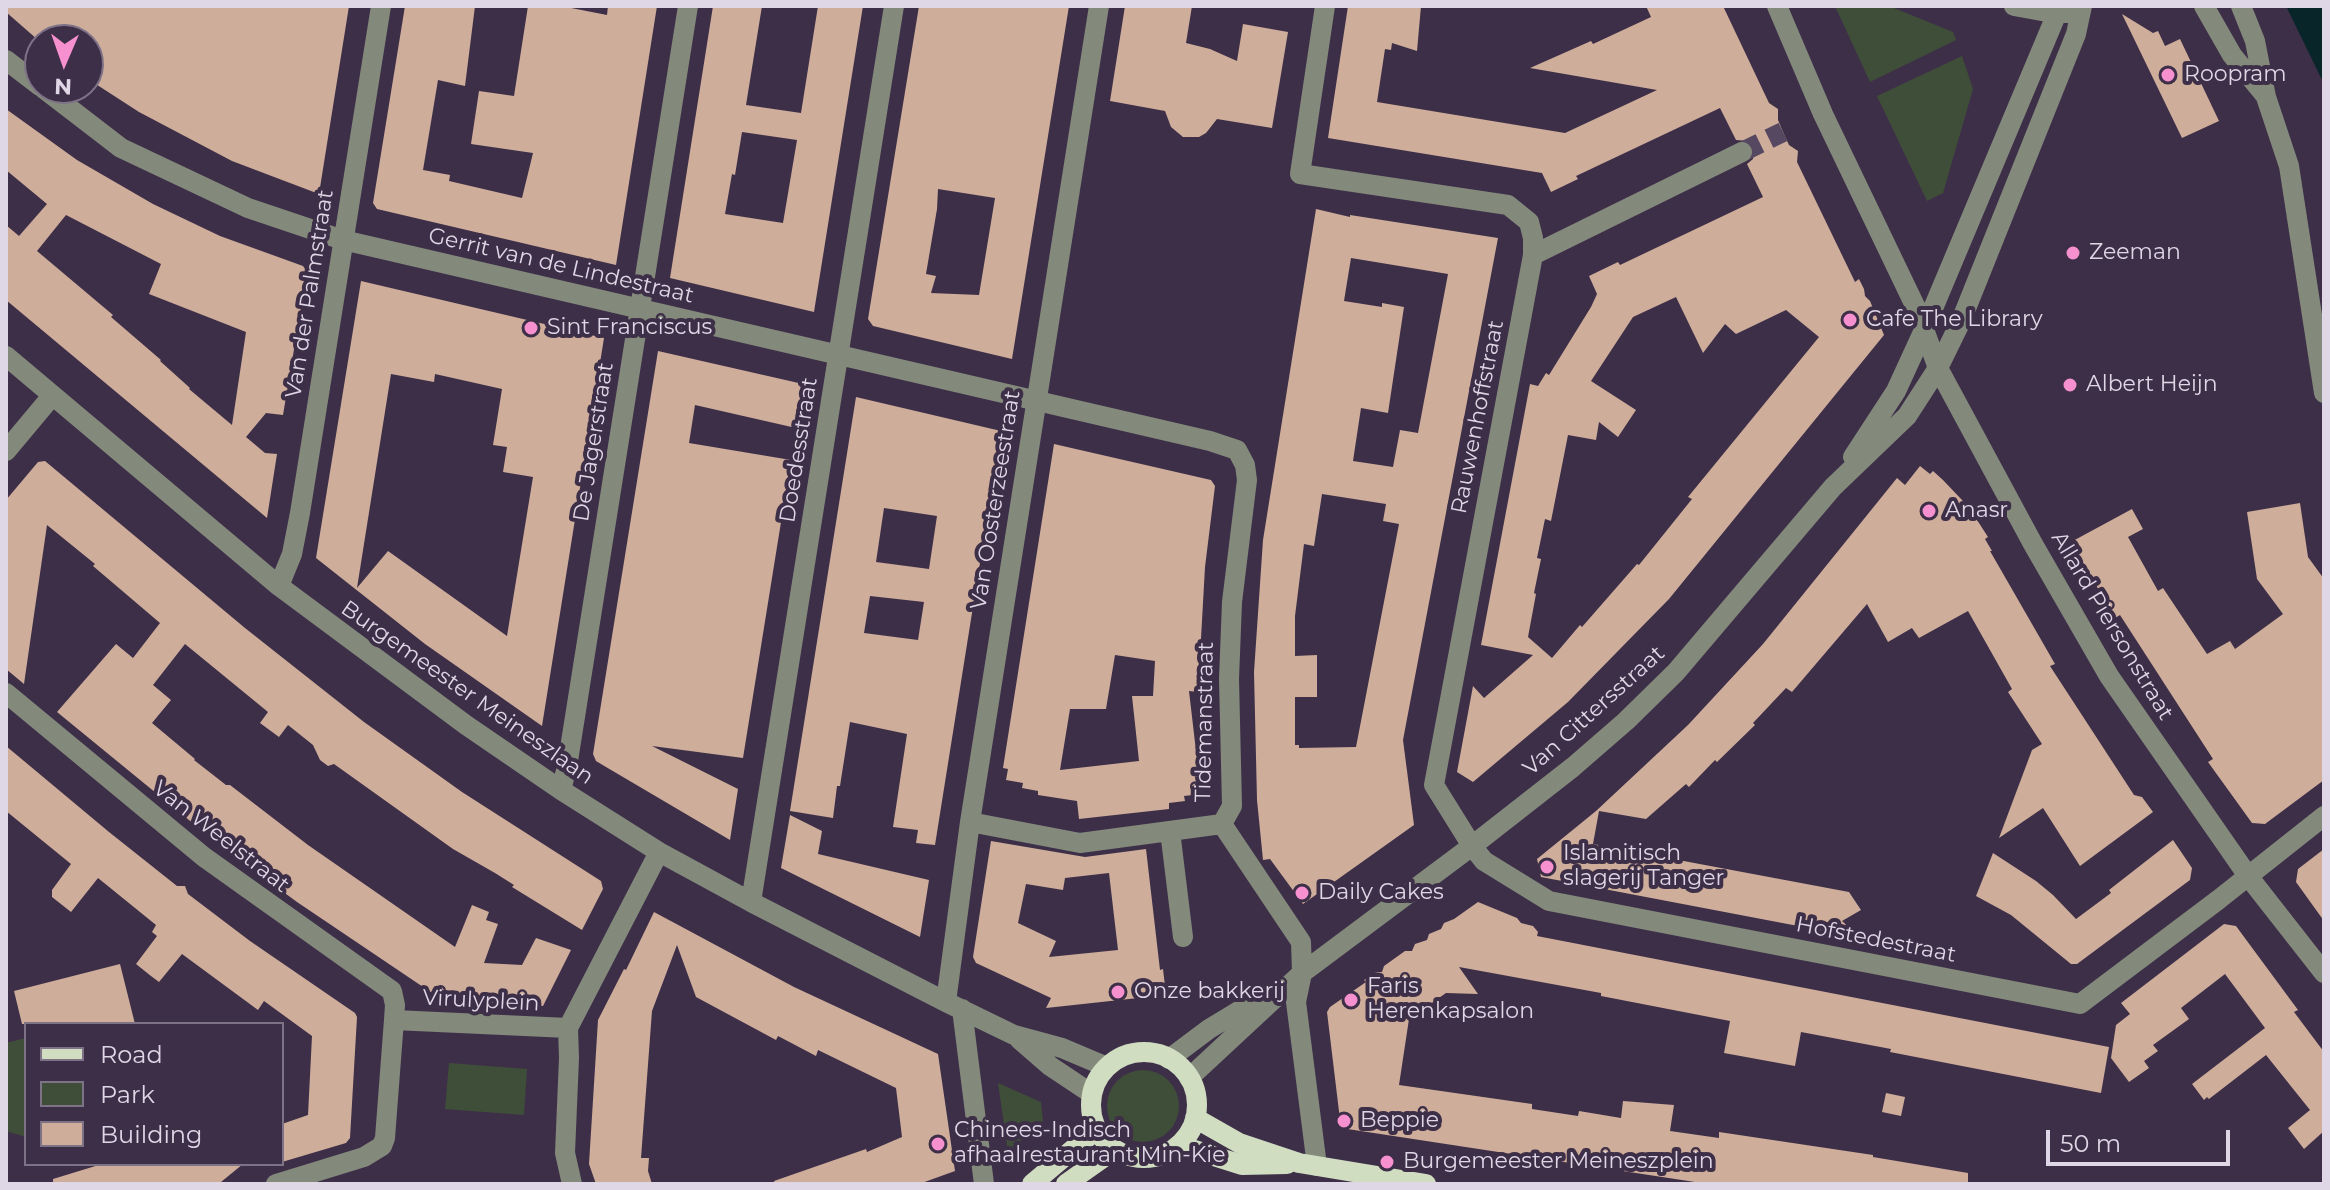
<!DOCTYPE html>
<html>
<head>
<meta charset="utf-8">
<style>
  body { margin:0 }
  #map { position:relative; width:2330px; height:1190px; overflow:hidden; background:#3e2f48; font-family:Montserrat,sans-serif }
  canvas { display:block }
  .frame { position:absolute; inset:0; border:8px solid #dfd6e6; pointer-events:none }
  .legend { position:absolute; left:24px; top:1022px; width:260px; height:144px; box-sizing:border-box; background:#3e2f48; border:2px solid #7e7287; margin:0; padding:10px 14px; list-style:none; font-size:24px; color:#dfd6e6 }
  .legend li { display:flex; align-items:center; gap:16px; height:40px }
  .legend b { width:40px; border:2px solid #7e7287 }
  .north { position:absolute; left:24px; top:24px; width:80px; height:80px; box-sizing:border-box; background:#3e2f48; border:2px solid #7e7287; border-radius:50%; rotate:182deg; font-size:22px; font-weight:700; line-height:32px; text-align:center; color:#dfd6e6 }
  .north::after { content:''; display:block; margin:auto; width:28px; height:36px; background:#f790ce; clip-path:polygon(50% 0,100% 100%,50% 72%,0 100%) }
  .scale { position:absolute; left:2046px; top:1130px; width:184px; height:36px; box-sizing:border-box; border:4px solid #dfd6e6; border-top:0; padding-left:10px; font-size:24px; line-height:28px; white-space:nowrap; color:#dfd6e6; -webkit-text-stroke:6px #3e2f48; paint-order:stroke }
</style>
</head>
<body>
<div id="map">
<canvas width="2330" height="1190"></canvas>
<div class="frame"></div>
<ul class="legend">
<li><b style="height:10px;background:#d0ddc1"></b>Road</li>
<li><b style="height:22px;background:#3f4e39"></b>Park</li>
<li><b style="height:22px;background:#cead9a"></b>Building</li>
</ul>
<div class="north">N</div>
<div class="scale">50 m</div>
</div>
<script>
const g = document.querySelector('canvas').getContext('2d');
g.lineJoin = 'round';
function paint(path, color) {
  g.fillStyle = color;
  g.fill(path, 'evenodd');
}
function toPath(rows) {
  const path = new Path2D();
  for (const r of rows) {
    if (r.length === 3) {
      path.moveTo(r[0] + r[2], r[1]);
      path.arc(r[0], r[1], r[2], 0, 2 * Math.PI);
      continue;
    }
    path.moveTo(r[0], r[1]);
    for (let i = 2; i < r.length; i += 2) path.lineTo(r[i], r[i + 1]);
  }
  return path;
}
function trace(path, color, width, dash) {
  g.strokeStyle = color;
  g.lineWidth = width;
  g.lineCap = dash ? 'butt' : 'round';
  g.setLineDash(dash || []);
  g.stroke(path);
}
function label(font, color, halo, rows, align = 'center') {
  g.font = font + ' Montserrat,sans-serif';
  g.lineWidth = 8;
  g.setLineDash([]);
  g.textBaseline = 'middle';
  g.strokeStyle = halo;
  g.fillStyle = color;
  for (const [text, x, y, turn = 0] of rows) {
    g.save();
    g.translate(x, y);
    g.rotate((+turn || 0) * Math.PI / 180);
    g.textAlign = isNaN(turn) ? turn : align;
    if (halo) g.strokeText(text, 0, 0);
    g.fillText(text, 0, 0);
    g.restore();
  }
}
paint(toPath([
  [1835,6,1889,6,1953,32,1956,40,1870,82],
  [1962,56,1973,89,1943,193,1927,201,1877,96],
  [26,1038,26,1137,6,1131,6,1043],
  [449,1063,527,1069,524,1115,445,1109],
  [1143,1106,36],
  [998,1083,1041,1102,1043,1121,1008,1152]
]), '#3f4e39');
paint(toPath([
  [2286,6,2324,6,2324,84]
]), '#08252a');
paint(toPath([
  [6,6,349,6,319,194,232,161,139,112,88,79,88,40,38,40,6,12],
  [405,6,475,6,465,86,438,80,423,170,450,175,449,181,522,198,533,153,471,144,479,91,514,96,528,6,561,6,607,15,608,6,657,6,616,265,377,209,373,203],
  [713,6,762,6,746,105,801,113,818,6,863,6,814,312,670,278],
  [742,132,797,140,783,223,725,214,732,174,735,175],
  [919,6,1069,6,1012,359,873,326,868,319],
  [938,189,995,198,979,295,931,293,936,276,926,274,937,209],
  [1125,6,1192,6,1186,43,1210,49,1237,61,1243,24,1288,32,1272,128,1217,119,1206,133,1199,137,1183,137,1171,127,1165,111,1110,101],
  [1348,6,1421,6,1417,51,1392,43,1391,50,1385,49,1377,102,1565,133,1657,90,1530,68,1591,41,1593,44,1651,17,1646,6,1723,6,1769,103,1778,109,1778,120,1783,132,1789,145,1798,151,1797,162,1855,282,1859,279,1864,289,1865,296,1870,301,1884,335,1669,599,1568,702,1473,782,1457,772,1473,686,1484,698,1533,655,1481,645,1530,384,1538,386,1546,373,1549,375,1591,307,1597,294,1589,276,1618,262,1620,265,1763,197,1747,164,1753,159,1754,147,1749,141,1736,140,1720,108,1576,176,1578,179,1551,192,1542,173,1328,138],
  [1676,297,1703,353,1725,324,1736,334,1786,310,1819,337,1688,497,1692,499,1639,565,1637,564,1582,627,1580,625,1552,658,1528,637,1536,594,1534,593,1541,559,1537,558,1545,519,1551,521,1568,435,1596,440,1599,422,1618,437,1636,410,1591,381,1633,317],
  [2122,14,2153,33,2158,31,2165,46,2180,39,2219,121,2182,138],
  [6,109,77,160,153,204,220,236,303,266,307,272,283,415,266,413,246,437,265,453,277,454,267,518,6,300,6,225,19,236,47,204,6,170],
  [66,215,161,264,149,294,246,332,232,425,189,389,190,388,160,361,161,360,111,317,113,315,37,251],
  [1316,209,1350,217,1350,215,1498,238,1403,740,1414,825,1303,904,1270,859,1263,860,1257,800,1254,672,1263,540],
  [1351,258,1448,274,1418,433,1400,430,1393,467,1353,461,1361,408,1388,413,1404,307,1382,303,1382,307,1344,301],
  [1322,494,1386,504,1383,521,1399,524,1356,747,1299,748,1299,745,1295,745,1295,697,1317,697,1317,655,1295,656,1295,616,1304,544,1314,546],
  [361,281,604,338,542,726,425,644,316,558],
  [391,374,434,382,435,374,502,389,493,445,507,447,503,472,533,477,507,636,388,551,357,588],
  [658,351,803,384,796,428,695,405,689,443,791,460,743,758,652,746,738,789,730,840,606,767,596,761,593,754],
  [856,397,1001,431,935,845,916,843,918,830,893,827,907,734,850,722,840,786,837,786,833,818,790,811],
  [884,508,937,516,929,569,876,562],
  [870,596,924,602,918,640,864,633],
  [1054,444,1211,480,1215,486,1205,567,1198,692,1189,691,1201,794,1184,796,1185,801,1169,803,1169,809,1079,819,1077,801,1038,795,1038,791,1022,788,1023,783,1006,780,1008,769,1003,768],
  [1115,655,1155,661,1153,696,1132,696,1139,761,1060,770,1070,709,1106,709],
  [45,461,245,628,364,722,462,792,601,881,603,889,582,930,512,887,514,885,495,873,453,849,334,764,328,766,320,760,313,745,288,725,279,737,260,723,268,712,185,644,153,685,171,700,152,723,195,759,194,760,226,785,230,785,308,845,455,947,472,905,489,912,486,920,498,924,484,963,522,965,536,938,571,950,543,1006,431,999,432,993,297,902,222,847,57,712,116,644,133,658,160,623,93,566,95,564,47,525,24,684,6,669,6,500,38,462],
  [1920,466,1930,474,1933,471,1943,480,1962,500,1979,523,1988,537,1985,539,1992,551,1990,551,2055,664,2050,666,2134,795,2142,797,2153,812,2080,866,2043,808,1999,838,2032,750,2042,744,2008,692,2012,689,1968,611,1919,638,1912,628,1888,642,1867,604,1792,692,1786,688,1753,723,1755,725,1717,762,1715,760,1689,787,1686,784,1646,819,1599,811,1593,844,1849,892,1861,910,1842,921,1861,938,1541,877,1537,859,1596,811,1688,725,1763,644,1897,478,1905,485],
  [2300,503,2308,557,2324,579,2324,780,2265,824,2252,823,2208,762,2213,759,2120,615,2115,618,2071,542,2132,509,2143,529,2128,537,2158,591,2163,588,2207,654,2230,641,2235,649,2283,614,2257,579,2247,512],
  [6,746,109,832,177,886,185,886,188,894,250,941,355,1013,357,1017,350,1138,346,1143,282,1162,282,1124,308,1115,312,1036,264,1001,258,1010,182,954,159,982,151,976,136,964,157,936,152,932,156,925,98,878,71,912,52,897,52,890,71,864,6,811],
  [790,815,822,831,818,854,929,880,920,937,781,868],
  [2173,840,2192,868,2190,880,2077,964,2071,964,2011,915,1976,896,1993,853,2036,881,2053,895,2076,919,2111,893,2109,890],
  [991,841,1085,857,1146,849,1160,970,1163,969,1166,995,1046,1008,1051,998,976,963,973,957],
  [1109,873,1118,950,1049,957,1056,941,1018,923,1026,884,1063,890,1065,878],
  [2324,849,2324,921,2296,882,2298,869],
  [1478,902,1517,918,1521,923,1533,926,1538,932,1537,936,2109,1047,2101,1093,1890,1052,1891,1049,1801,1032,1795,1066,1724,1053,1730,1021,1601,996,1601,993,1459,967,1478,994,1446,993,1409,1019,1399,1085,1532,1104,1532,1109,1578,1116,1579,1111,1621,1118,1623,1101,1674,1105,1670,1131,1719,1138,1719,1132,1873,1155,1873,1157,1968,1173,1968,1184,1708,1184,1341,1128,1327,1012,1330,1007,1366,982,1364,980,1374,973,1382,972,1384,966,1405,951,1412,951,1415,944,1427,940,1429,934,1441,929,1444,923,1454,919],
  [654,912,794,987,938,1054,955,1171,919,1184,775,1184,774,1181,866,1149,867,1152,902,1137,896,1088,818,1050,816,1056,778,1036,776,1040,696,997,677,945,652,1011,641,1158,649,1158,648,1171,652,1184,596,1184,589,1164,598,1020,624,969,626,970],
  [2224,924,2236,926,2298,1010,2294,1012,2324,1052,2324,1131,2304,1149,2288,1128,2310,1110,2266,1055,2209,1099,2207,1097,2204,1100,2192,1084,2265,1028,2225,974,2181,1008,2189,1019,2153,1045,2158,1051,2144,1061,2149,1068,2129,1082,2111,1058,2116,1025,2130,1014,2121,1003],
  [120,964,135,1024,22,1024,14,991],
  [1886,1093,1905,1097,1901,1116,1882,1112],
  [102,1164,243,1164,221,1182,213,1184,53,1184,53,1179]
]), '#cead9a');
trace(toPath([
  [1742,152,1783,132]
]), '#564860', 20, [20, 10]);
trace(toPath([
  [1325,6,1300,174,1508,205,1529,222,1533,238,1533,255,1434,785,1472,846,1484,861,1549,901,2080,1004,2218,900,2324,816],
  [1777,6,1823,114,1917,310,1938,368,2033,544,2109,676,2248,876,2324,973],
  [2014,6,2047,12,2069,13],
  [2204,6,2232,55,2264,94],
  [2241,6,2255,41,2266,97,2289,166,2324,393],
  [6,60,40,86],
  [43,88,121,148,248,208,343,240,1210,441,1237,450,1245,465,1247,480,1232,602,1229,679,1232,806,1222,824],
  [1533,255,1742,152],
  [6,356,279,586,466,725,561,790,659,852,751,902,946,1002,1014,1035,1062,1048,1107,1067],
  [6,451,52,396],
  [1853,457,1896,391,1924,330,2060,6],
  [279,586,292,554,300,513,381,6],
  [6,693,204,857,392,991,395,1005,394,1020,385,1138,382,1146,364,1157,276,1184],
  [561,790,567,767,688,6],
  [970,822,1080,843,1222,824],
  [1222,824,1301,942,1302,973,1296,1002,1317,1166],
  [1170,831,1183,937],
  [751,902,894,6],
  [946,1002,970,822,1099,6],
  [962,1009,984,1184],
  [394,1020,568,1028],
  [568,1028,659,852],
  [568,1028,569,1058,565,1153,572,1184],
  [1020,1040,1050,1066,1092,1094],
  [1169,1059,1209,1029,1265,995],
  [1189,1078,1302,973,1472,846,1573,767,1626,721,1676,672,1833,487,1907,416,1938,368,1961,321,2076,34,2082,6]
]), '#838a7c', 20);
trace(toPath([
  [1144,1105,53],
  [1195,1118,1239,1143,1299,1163,1426,1184],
  [1179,1145,1242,1165,1287,1164],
  [1032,1184,1096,1130],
  [1066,1184,1114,1150]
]), '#d0ddc1', 20);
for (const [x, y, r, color] of [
  [2168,75,8,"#f790ce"],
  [2073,253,8,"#f790ce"],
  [1850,320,8,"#f790ce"],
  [531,328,8,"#f790ce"],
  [2070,385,8,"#f790ce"],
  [1929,511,8,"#f790ce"],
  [1547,867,8,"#f790ce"],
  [1302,893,8,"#f790ce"],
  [1118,992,8,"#f790ce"],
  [1351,1000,8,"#f790ce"],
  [1344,1121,8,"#f790ce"],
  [938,1144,8,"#f790ce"],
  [1387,1162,8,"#f790ce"]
]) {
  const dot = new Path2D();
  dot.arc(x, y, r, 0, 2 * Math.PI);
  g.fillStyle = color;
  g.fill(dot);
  trace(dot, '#3e2f48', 3);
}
label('22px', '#dfd6e6', '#3e2f48', [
  ["Roopram",2184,75],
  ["Zeeman",2089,253],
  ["Cafe The Library",1866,320],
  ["Sint Franciscus",547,328],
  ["Albert Heijn",2086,385],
  ["Anasr",1945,511],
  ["Islamitisch",1563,854],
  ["slagerij Tanger",1563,879],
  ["Daily Cakes",1318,893],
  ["Faris",1367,987],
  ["Herenkapsalon",1367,1012],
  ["Onze bakkerij",1134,992],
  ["Beppie",1360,1121],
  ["Chinees-Indisch",954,1131],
  ["afhaalrestaurant Min-Kie",954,1156],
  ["Burgemeester Meineszplein",1403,1162]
], 'left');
label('22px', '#dfd6e6', '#3e2f48', [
  ["Gerrit van de Lindestraat",561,266,13],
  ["Van der Palmstraat",310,294,-81],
  ["Rauwenhoffstraat",1478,417,-79],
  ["De Jagerstraat",594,442,-81],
  ["Doedesstraat",799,450,-81],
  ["Van Oosterzeestraat",996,500,-81],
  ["Allard Piersonstraat",2112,626,59],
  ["Burgemeester Meineszlaan",467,693,35],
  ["Van Cittersstraat",1594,711,-42],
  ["Tidemanstraat",1205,722,-89],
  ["Van Weelstraat",221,837,38],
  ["Hofstedestraat",1876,940,11],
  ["Virulyplein",481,1001,3]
]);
</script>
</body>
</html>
